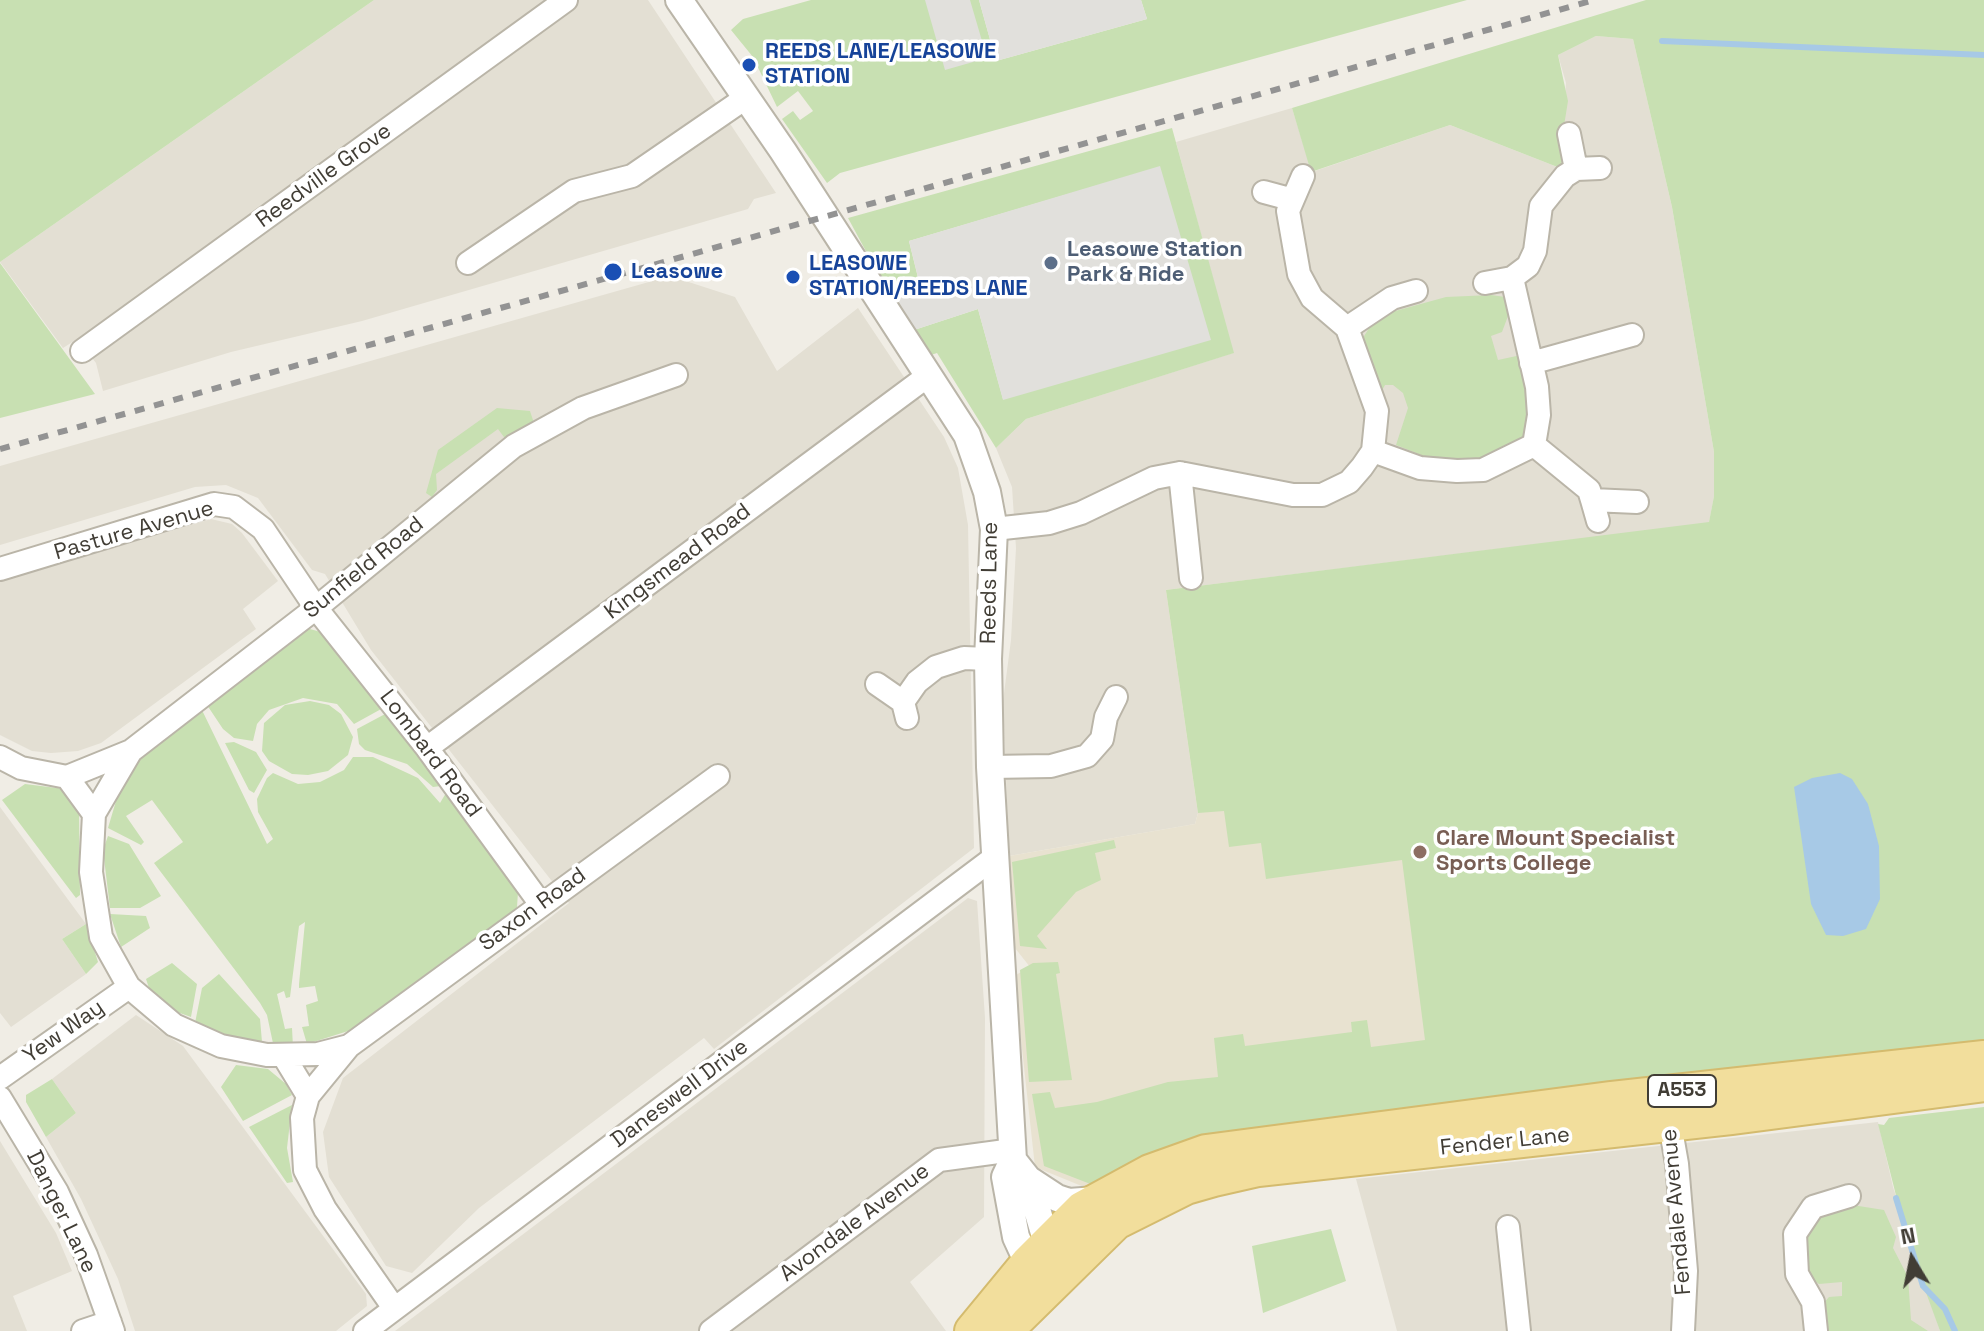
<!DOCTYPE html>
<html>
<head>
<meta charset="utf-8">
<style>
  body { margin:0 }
  #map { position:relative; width:1984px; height:1331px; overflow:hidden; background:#f0ede5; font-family:"Space Grotesk",sans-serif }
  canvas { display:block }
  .north { position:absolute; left:1872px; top:1219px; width:80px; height:80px; -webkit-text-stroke:6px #fff; paint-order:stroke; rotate:350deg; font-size:22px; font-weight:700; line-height:32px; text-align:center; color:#413d35 }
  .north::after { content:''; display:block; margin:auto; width:28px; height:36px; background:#413d35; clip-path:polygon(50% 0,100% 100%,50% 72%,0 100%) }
</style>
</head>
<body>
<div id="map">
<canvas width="1984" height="1331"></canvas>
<div class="north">N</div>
</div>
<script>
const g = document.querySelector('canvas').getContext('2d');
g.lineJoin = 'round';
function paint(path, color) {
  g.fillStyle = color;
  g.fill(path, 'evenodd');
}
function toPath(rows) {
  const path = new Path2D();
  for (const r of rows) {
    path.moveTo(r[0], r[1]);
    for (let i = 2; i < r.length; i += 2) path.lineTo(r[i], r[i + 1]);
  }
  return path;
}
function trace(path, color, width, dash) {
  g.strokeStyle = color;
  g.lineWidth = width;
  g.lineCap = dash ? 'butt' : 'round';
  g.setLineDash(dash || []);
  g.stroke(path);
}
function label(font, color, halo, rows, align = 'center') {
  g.font = font + ' "Space Grotesk",sans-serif';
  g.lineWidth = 7;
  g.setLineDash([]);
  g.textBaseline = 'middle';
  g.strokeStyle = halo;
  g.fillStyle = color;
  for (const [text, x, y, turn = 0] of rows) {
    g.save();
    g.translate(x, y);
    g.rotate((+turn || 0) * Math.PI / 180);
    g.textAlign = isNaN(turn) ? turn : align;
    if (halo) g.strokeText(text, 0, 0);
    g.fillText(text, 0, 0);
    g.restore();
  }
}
paint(toPath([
  [374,0,648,0,776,193,754,199,748,209,362,321,231,352,103,391,96,363,77,339,63,348,0,262],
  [1596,36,1633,39,1672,207,1714,452,1714,496,1709,523,1166,590,1198,813,1195,824,1009,856,1003,701,1011,640,1016,548,1012,487,996,448,1026,419,1233,353,1176,142,1292,108,1312,172,1450,125,1560,168,1566,83,1558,55],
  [670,276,735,297,777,371,858,308,944,437,958,468,968,525,974,848,714,1049,704,1038,479,1208,412,1273,386,1266,329,1177,323,1132,343,1078,569,903,371,650,325,574,312,570,258,498,226,485,195,487,0,545,0,466],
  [211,519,232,524,242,533,278,581,243,609,256,629,101,743,78,751,51,753,32,751,0,735,0,581],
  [0,807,86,924,62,939,86,974,11,1027,0,1013],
  [968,898,977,901,985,1018,984,1217,910,1282,946,1331,395,1331],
  [136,1015,183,1046,366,1294,367,1306,336,1331,135,1331,118,1279,81,1199,46,1137,76,1113,52,1079],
  [1878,1122,1893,1187,1940,1331,1397,1331,1356,1179],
  [0,1141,56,1233,72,1271,13,1296,27,1331,0,1331]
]), '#e3dfd3');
paint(toPath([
  [1759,519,1861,922,1833,957,1856,1064,1144,1157,1089,1189,1035,1167,1014,976,1030,967,1015,948,1009,856,1195,824,1198,813,1166,590]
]), '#e8e2d0');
paint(toPath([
  [0,0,374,0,0,262],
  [811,0,979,0,996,61,1147,19,1141,0,1467,0,840,173,827,183,782,119,793,111,800,120,813,111,798,91,777,107,753,57,731,30,743,19],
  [1646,0,1984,0,1984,1043,1776,1063,1160,1149,1093,1185,1044,1166,1032,1094,1050,1092,1055,1108,1097,1102,1168,1082,1218,1077,1214,1038,1243,1034,1245,1046,1352,1032,1351,1022,1367,1020,1371,1047,1425,1040,1402,860,1266,879,1261,843,1229,847,1224,811,1198,813,1166,590,1709,522,1714,496,1714,452,1672,207,1633,39,1596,36,1558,55,1568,101,1563,132,1565,152,1560,168,1450,125,1311,172,1292,108],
  [1172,128,1234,353,1026,419,996,448,937,353,931,355,914,330,978,309,1003,399,1160,167,909,241,920,286,888,292,848,218],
  [0,263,95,394,0,418],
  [1491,295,1505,297,1511,308,1502,332,1491,336,1498,360,1521,355,1534,418,1522,444,1484,460,1461,462,1431,459,1396,445,1408,408,1403,393,1393,385,1385,385,1380,394,1361,341,1371,325,1388,313,1446,297],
  [497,408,530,411,534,423,507,441,498,429,436,474,437,490,432,497,426,493,438,450],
  [306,628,321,632,383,708,354,724,337,704,303,698,269,710,257,724,253,741,234,738,223,729,205,702],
  [310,701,329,705,341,714,353,737,348,755,328,771,308,775,292,774,269,761,262,751,264,723,285,705],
  [200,706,267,844,273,839,258,812,257,799,267,778,273,773,298,784,320,782,344,770,353,757,373,757,418,778,440,803,446,793,518,892,517,907,510,917,364,1026,307,1044,302,1027,309,1026,306,1005,318,1001,315,986,299,988,299,984,305,922,299,926,290,997,286,998,284,991,277,994,285,1029,292,1028,293,1047,274,1048,267,1015,260,1003,154,863,183,842,152,800,126,816,144,842,141,845,108,828,116,801,135,763,153,741],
  [387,713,441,786,433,787,407,764,365,750,359,744,357,729],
  [234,742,256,752,267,770,254,793,249,790,225,743],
  [25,784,65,789,79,806,80,895,76,898,2,800],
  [108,836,129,844,161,896,140,908,110,908,103,850],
  [1114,840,1116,848,1095,853,1101,880,1076,892,1037,936,1047,949,1020,946,1012,862],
  [110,914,146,916,150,928,121,947],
  [86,924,98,962,86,974,62,939],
  [1058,962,1060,973,1056,974,1072,1080,1029,1082,1020,970,1033,963],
  [172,963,197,984,191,1017,177,1012,149,988,146,979],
  [219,974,260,1019,262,1042,229,1037,195,1023,202,988],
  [236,1065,268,1069,286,1084,292,1095,243,1121,221,1087],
  [52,1079,76,1113,46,1137,26,1102,26,1095],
  [292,1105,287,1148,293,1182,287,1183,249,1127],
  [1984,1107,1984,1331,1940,1331,1908,1243,1878,1124,1884,1125,1889,1118],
  [1846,1204,1884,1210,1896,1237,1893,1248,1908,1277,1911,1320,1928,1331,1825,1331,1822,1305,1829,1297,1842,1296,1842,1282,1819,1284,1810,1277,1809,1269,1803,1270,1807,1228,1823,1212],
  [1331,1229,1346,1281,1263,1313,1252,1246]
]), '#c8e0b2');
paint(toPath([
  [925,0,970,0,987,58,945,70],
  [979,0,1141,0,1147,19,996,61],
  [1160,166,1211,340,1003,400,978,309,914,330,888,292,920,285,909,241]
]), '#e1e0dc');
paint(toPath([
  [1840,773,1852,779,1868,804,1879,846,1880,899,1866,929,1843,936,1826,935,1811,904,1794,787,1812,778]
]), '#a7c9e6');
trace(toPath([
  [1662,41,1984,55],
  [1896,1198,1923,1286,1945,1309,1955,1331]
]), '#a7c9e6', 6);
const minor = toPath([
  [1576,169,1600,168],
  [1264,192,1290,199],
  [468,263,574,191,632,176,747,97],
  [1485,283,1512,278],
  [1347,328,1392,298,1416,291],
  [82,351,566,0],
  [1531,363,1632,335],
  [1534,445,1589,490,1592,500],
  [1373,451,1420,468,1457,471,1483,470,1534,445,1539,415,1537,387,1512,278,1528,266,1535,251,1541,206,1565,176,1576,169,1569,134],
  [1180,473,1191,578],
  [1598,521,1592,500,1637,502],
  [994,529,1049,523,1081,513,1154,478,1180,473,1293,495,1322,495,1349,482,1362,467,1373,451,1377,411,1347,328,1312,298,1299,274,1288,211,1303,176],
  [0,569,214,504,234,507,263,529,316,608,427,748,540,903],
  [877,684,903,702],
  [907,718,903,702,917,682,936,667,964,658,988,659],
  [427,748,929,375],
  [0,757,21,768,67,777,94,814,91,872,101,937,129,987,174,1025,221,1046,267,1055,318,1054,349,1046],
  [990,767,1051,766,1087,756,1102,739,1106,717,1116,697],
  [67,777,131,751],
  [94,814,131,751,316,608,514,446,583,408,676,375],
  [283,1055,308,1096],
  [0,1078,129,987],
  [0,1098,57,1192,86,1255,113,1331],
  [1668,1113,1677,1164,1686,1271,1683,1331],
  [1508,1227,1519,1331],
  [394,1308,325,1209,305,1170,302,1118,308,1096,349,1046,718,776],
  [83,1331,110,1322],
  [365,1331,995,857],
  [711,1331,939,1160,1013,1150],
  [1816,1331,1813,1302,1797,1274,1795,1234,1813,1207,1849,1196]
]);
const tertiary = toPath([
  [679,0,783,151,967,435,987,492,994,529,988,659,990,767,1013,1160,1005,1177,1016,1237,1028,1263,1042,1270],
  [1013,1160,1028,1179,1052,1260],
  [1028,1179,1057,1198,1069,1202,1096,1200]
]);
const primary = toPath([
  [972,1331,1028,1263,1082,1209,1150,1172,1206,1152,1610,1099,1984,1058],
  [1005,1331,1116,1222,1186,1187,1214,1179,1258,1169,1731,1117,1984,1084]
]);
trace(minor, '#bab5a8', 26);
trace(tertiary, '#bab5a8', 30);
trace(primary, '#d4bb6e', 38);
trace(minor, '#fff', 22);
trace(tertiary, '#fff', 26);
trace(primary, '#f2de9c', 34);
trace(toPath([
  [0,449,1594,0]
]), '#939393', 6, [10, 10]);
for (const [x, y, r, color] of [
  [749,65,8,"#1a4fb4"],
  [1051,263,8,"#5c6f8a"],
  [613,272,10,"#1a4fb4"],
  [793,277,8,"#1a4fb4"],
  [1420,852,8,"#8d6e63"]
]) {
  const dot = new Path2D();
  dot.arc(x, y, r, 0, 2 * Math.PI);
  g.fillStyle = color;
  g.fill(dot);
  trace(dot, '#fff', 3);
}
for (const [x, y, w] of [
  [1682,1091,68]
]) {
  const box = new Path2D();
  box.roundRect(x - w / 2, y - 16, w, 32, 6);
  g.fillStyle = '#fff';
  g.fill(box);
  trace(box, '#413d35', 2);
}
label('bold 20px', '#413d35', null, [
  ["A553",1682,1091]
]);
label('bold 22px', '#164399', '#fff', [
  ["REEDS LANE/LEASOWE",765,52],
  ["STATION",765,77],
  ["LEASOWE",809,264],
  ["STATION/REEDS LANE",809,289],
  ["Leasowe",631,272]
], 'left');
label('22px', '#413d35', '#fff', [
  ["Reedville Grove",324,176,-36],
  ["Pasture Avenue",134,531,-16],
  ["Kingsmead Road",678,562,-37],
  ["Sunfield Road",364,568,-39],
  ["Reeds Lane",990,583,-89],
  ["Lombard Road",430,754,53],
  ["Saxon Road",533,910,-36],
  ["Yew Way",64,1032,-35],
  ["Daneswell Drive",680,1094,-37],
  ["Fender Lane",1505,1142,-6],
  ["Danger Lane",61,1212,64],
  ["Fendale Avenue",1677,1212,-95],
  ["Avondale Avenue",855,1223,-37]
]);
label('bold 22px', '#4e5e75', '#fff', [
  ["Leasowe Station",1067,250],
  ["Park & Ride",1067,275]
], 'left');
label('bold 22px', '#785e54', '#fff', [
  ["Clare Mount Specialist",1436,839],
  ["Sports College",1436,864]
], 'left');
</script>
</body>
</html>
